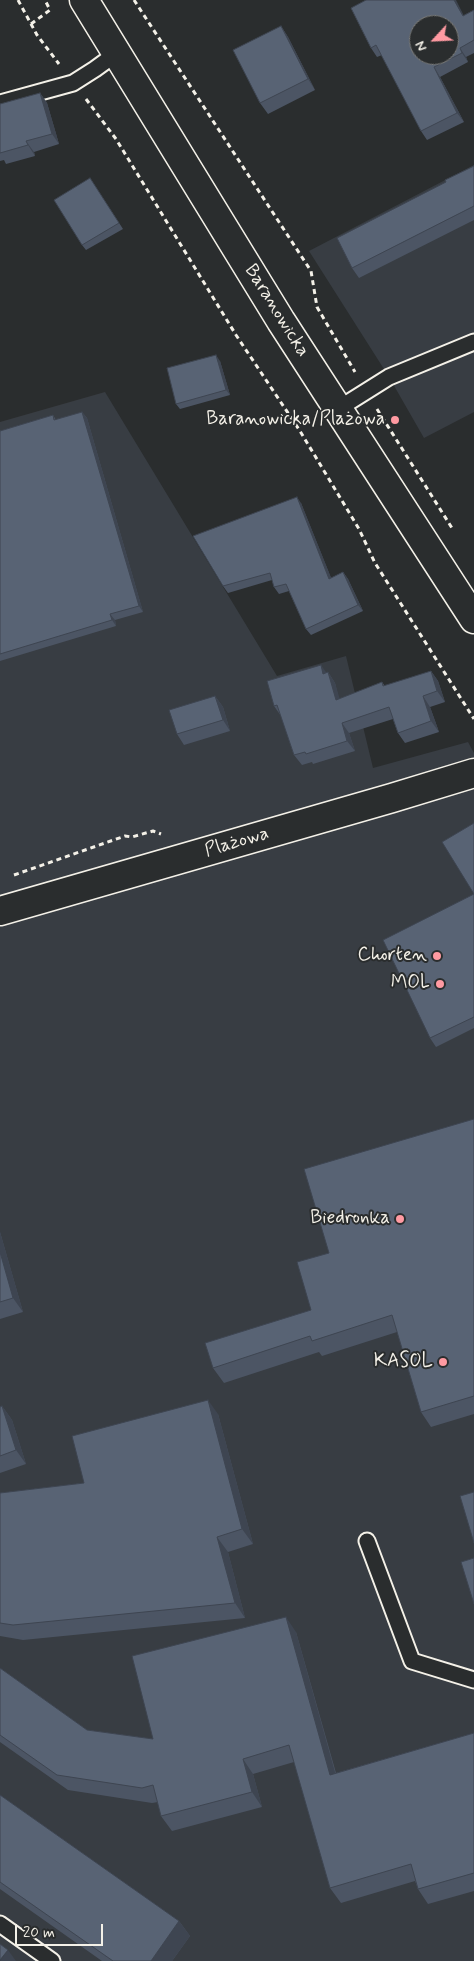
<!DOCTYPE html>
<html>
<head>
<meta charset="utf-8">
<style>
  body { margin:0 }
  #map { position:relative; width:474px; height:1961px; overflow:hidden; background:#2a2d2e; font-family:Mynerve,sans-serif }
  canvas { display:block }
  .north { position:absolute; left:409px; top:15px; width:50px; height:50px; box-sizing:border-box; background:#2a2d2e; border:1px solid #7b7b78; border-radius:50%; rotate:245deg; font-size:14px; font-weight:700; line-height:20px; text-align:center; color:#f4f1e8 }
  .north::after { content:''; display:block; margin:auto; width:18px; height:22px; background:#ff9aa2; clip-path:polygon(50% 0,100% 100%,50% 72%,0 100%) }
  .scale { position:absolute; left:15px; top:1924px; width:88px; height:22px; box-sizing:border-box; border:2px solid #f4f1e8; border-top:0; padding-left:6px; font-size:15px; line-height:18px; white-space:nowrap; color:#f4f1e8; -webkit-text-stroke:4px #2a2d2e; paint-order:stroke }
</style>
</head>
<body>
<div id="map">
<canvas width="474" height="1961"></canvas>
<div class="north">N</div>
<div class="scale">20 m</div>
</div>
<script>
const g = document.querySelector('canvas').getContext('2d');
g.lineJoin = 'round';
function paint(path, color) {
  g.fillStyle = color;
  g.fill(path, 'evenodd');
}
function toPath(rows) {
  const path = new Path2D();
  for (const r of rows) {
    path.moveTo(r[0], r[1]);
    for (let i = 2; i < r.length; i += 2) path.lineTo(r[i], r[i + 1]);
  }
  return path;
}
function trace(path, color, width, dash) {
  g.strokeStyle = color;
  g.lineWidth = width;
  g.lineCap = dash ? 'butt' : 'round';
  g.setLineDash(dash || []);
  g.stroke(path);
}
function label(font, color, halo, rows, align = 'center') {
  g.font = font + ' Mynerve,sans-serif';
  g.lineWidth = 4;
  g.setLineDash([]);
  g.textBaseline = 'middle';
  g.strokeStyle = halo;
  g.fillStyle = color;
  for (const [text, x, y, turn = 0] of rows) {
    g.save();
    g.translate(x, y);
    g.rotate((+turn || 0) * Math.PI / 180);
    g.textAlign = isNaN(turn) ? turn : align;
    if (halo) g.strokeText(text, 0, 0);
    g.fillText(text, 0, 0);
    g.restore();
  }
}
paint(toPath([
  [474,165,474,412,424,438,389,377,309,251],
  [105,392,277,676,346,656,373,768,468,742,474,753,474,1961,0,1961,0,422]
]), '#383d43');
const service = toPath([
  [0,103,73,83,95,69,117,53],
  [338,409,389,377,474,342],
  [367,1541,412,1661,474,1680],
  [0,1924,52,1961]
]);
const tertiary = toPath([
  [84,0,281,321,474,619],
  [0,911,392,798,474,773]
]);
trace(service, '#f4f1e8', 19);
trace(tertiary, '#f4f1e8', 31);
trace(toPath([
  [18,0,37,35,59,64],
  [134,0,311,271,317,307,355,372],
  [31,24,50,10,45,0],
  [86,99,116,139,236,335,300,431,359,529,375,563,474,719],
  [377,409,452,528],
  [14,875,125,836,132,837,153,831,161,834]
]), '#f4f1e8', 3, [5, 4]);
trace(service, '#2a2d2e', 15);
trace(tertiary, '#2a2d2e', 28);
paint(toPath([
  [351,8,464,15,474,10,474,53,466,57,468,62,440,77,464,122,427,140,421,131,382,55,377,57,371,48],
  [281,26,288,37,315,90,268,114,260,103],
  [40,93,47,103,59,144,34,152,35,156,6,164,4,160,0,161,0,104],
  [474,166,474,220,359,278,352,268,446,182],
  [90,178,123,229,86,250,82,245],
  [220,361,230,395,180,409,176,404],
  [82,412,87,418,143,612,115,620,116,626,0,661,0,431,53,415,56,420],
  [301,503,331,578,343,572,348,579,363,611,311,635,306,629,289,591,279,594,274,587,272,580,228,593,223,586],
  [431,671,438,681,445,702,430,707,439,732,405,743,398,733,393,719,349,733,355,751,313,764,312,762,302,765,294,755,281,716,274,706,328,672,335,683,339,699,382,682,385,686],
  [215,696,223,707,230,731,184,745,177,734],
  [474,823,474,1028,436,1047,430,1038,474,894],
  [474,1119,474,1414,431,1427,421,1412,397,1332,322,1356,319,1352,224,1383,213,1368,311,1310,329,1253],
  [0,1232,23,1312,0,1319],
  [2,1406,12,1420,26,1464,0,1473,0,1407],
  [218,1414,253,1544,228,1552,245,1618,23,1640,0,1636,0,1493,84,1483],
  [296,1632,336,1773,474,1733,474,1891,428,1904,418,1889,415,1881,341,1903,330,1888,294,1762,253,1774,262,1807,172,1831,161,1816,158,1802,152,1803,68,1790,0,1742,0,1668,87,1730,153,1739],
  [0,1795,179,1921,190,1936,172,1961,102,1961,0,1889]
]), '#4c5564');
paint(toPath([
  [454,0,456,0,469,26,463,16],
  [281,26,288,37,315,90,308,79],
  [460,48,466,57,468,62,462,53],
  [434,67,440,77,464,122,457,113],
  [40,93,47,103,59,144,52,134],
  [26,141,34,152,35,156,28,145],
  [216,355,220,361,230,395,226,390],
  [82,412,87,418,143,612,139,606],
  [297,497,301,503,334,585,329,579],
  [343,572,348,579,363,611,358,605],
  [110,614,115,620,116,626,112,620],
  [321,665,328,675,323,674],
  [431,671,438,681,445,702,437,691],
  [328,672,335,683,343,710,336,700],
  [215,696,223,707,230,731,223,720],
  [423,696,430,707,439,732,431,721],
  [342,723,349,733,355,751,347,741],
  [0,1232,23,1312,13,1298,0,1252],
  [208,1400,218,1414,253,1544,242,1529],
  [2,1406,12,1420,26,1464,16,1450],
  [217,1537,228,1552,245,1618,235,1603],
  [286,1617,296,1632,340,1790,330,1775],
  [243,1759,253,1774,262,1807,252,1792],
  [179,1921,190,1936,172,1961,151,1961],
  [8,1950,16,1961,0,1961]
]), '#3e4551');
const building = toPath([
  [366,0,454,0,463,16,474,10,474,40,460,48,462,53,434,67,457,113,421,131,376,45,371,48,351,8,366,0],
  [419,25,449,25,449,55,419,55,419,25],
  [281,26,308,79,260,103,233,50,281,26],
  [40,93,52,134,26,141,28,145,0,153,0,104,40,93],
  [474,166,474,206,352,268,337,238,446,182,445,180,474,166],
  [90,178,119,223,82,245,54,200,90,178],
  [216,355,226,390,176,404,167,368,216,355],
  [82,412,139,606,110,614,112,620,0,654,0,431,53,415,54,420,82,412],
  [297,497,329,579,343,572,358,605,306,629,286,584,274,587,270,573,223,586,193,536,297,497],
  [321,665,323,674,328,672,336,700,382,682,383,686,431,671,437,691,423,696,431,721,398,733,389,707,342,723,347,741,306,754,305,752,294,755,277,705,274,706,267,681,321,665],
  [215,696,223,720,177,734,169,710,215,696],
  [474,823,474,1017,430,1038,383,940,474,894,442,842,474,823],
  [474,1119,474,1396,421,1412,392,1315,312,1341,310,1336,213,1368,205,1343,311,1310,297,1262,329,1253,304,1169,474,1119],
  [0,1252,13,1298,0,1302,0,1252],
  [208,1400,242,1529,217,1537,235,1603,13,1625,0,1623,0,1493,84,1483,72,1436,208,1400],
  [2,1406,16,1450,0,1456,0,1407,2,1406],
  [474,1492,474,1543,460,1496,474,1492],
  [474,1558,474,1604,461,1562,474,1558],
  [286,1617,330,1775,474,1733,474,1873,418,1889,411,1864,330,1888,289,1745,243,1759,252,1792,161,1816,153,1785,142,1788,57,1775,0,1735,0,1668,87,1730,153,1739,132,1656,286,1617],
  [0,1795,179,1921,151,1961,113,1961,0,1882,0,1795],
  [0,1944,8,1950,0,1960,0,1944]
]);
paint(building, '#586374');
trace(building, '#3e4551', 1);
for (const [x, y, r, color] of [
  [395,420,5,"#ff9aa2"],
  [437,956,5,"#ff9aa2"],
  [440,984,5,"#ff9aa2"],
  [400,1219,5,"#ff9aa2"],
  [443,1362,5,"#ff9aa2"]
]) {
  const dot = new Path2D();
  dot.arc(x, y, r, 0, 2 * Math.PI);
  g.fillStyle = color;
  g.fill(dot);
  trace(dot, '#2a2d2e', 2);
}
label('19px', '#f4f1e8', '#2a2d2e', [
  ["Baranowicka",276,311,58],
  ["Plażowa",237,843,-16]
]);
label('19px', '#f4f1e8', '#2a2d2e', [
  ["Baranowicka/Plażowa",385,420],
  ["Chorten",427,956],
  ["MOL",430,984],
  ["Biedronka",390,1219],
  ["KASOL",433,1362]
], 'right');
</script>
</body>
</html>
